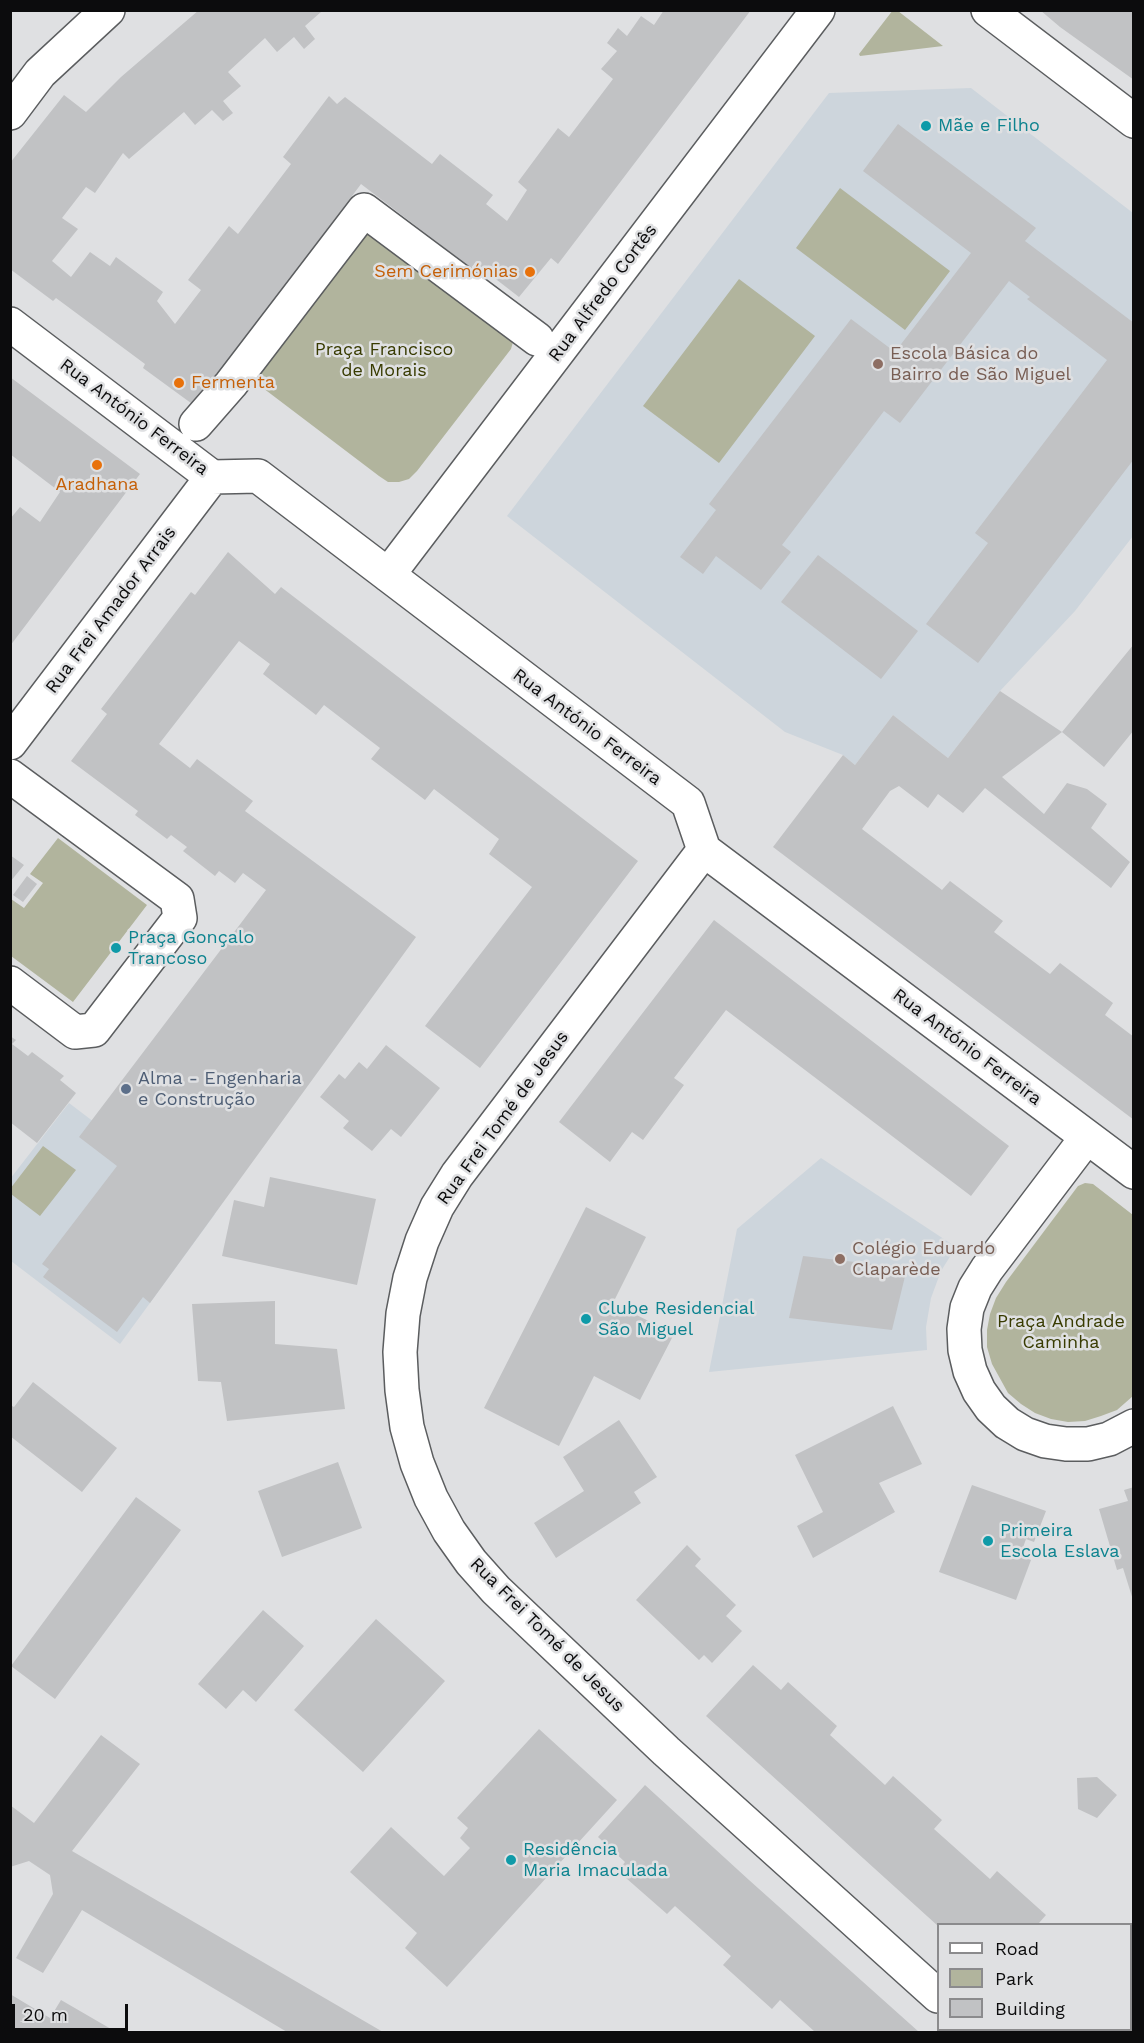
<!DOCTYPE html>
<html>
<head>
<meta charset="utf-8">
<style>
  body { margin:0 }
  #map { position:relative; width:1144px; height:2043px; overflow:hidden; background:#dfe0e2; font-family:"Work Sans",sans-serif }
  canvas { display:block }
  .frame { position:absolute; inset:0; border:12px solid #0c0c0d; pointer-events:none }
  .legend { position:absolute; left:937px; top:1923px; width:195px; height:108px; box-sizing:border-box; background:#dfe0e2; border:2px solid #8b8b8d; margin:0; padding:8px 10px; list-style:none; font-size:18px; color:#0c0c0d }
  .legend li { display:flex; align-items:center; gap:12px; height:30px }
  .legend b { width:30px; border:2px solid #8b8b8d }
  .scale { position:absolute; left:12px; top:2004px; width:116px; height:27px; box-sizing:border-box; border:3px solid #0c0c0d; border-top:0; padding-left:8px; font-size:18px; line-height:21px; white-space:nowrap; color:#0c0c0d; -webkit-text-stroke:4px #dfe0e2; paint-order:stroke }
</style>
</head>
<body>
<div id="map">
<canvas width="1144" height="2043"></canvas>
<div class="frame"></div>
<ul class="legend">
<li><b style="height:8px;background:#fff"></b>Road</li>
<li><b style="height:16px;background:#b1b49d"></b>Park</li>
<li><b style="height:16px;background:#c1c2c4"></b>Building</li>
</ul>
<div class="scale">20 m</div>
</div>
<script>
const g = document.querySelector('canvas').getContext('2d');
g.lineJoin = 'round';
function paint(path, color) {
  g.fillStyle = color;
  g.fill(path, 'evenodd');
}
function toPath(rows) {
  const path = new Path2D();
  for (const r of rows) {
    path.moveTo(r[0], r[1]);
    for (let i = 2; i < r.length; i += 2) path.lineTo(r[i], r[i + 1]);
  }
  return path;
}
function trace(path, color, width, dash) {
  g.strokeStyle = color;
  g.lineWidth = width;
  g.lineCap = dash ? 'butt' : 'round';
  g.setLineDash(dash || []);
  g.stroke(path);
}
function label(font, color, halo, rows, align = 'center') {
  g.font = font + ' "Work Sans",sans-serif';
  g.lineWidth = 5;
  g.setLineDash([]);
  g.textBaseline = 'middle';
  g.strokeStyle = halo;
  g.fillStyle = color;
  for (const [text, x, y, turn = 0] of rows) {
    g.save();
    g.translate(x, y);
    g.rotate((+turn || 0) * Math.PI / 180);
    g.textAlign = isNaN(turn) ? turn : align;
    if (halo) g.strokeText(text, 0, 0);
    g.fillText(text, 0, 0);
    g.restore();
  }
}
paint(toPath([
  [971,88,1133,213,1133,536,1075,611,1000,691,948,758,893,715,855,765,843,755,785,732,507,516,829,93],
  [69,1103,215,1214,120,1344,11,1261,10,1179],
  [821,1158,956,1247,941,1271,931,1298,926,1327,927,1350,709,1372,737,1229]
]), '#cdd5dc');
paint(toPath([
  [893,10,898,11,943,46,860,56,859,54],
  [840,188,950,271,905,330,796,248],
  [367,231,511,338,513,342,511,349,417,471,409,479,399,482,388,482,379,476,259,385,255,379],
  [739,279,815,336,719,463,643,406],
  [58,838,147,905,73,1002,11,956,11,899,24,908,43,883,30,874],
  [43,1146,76,1170,40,1216,11,1194,10,1189],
  [1085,1183,1093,1184,1133,1215,1133,1396,1117,1410,1101,1416,1085,1421,1068,1422,1051,1419,1035,1413,1021,1404,1008,1393,992,1364,987,1347,987,1330,990,1314,996,1298,1006,1282,1078,1186]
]), '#b1b49d');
paint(toPath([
  [199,10,321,12,305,26,315,39,304,49,294,37,277,52,265,38,228,72,241,86,223,101,233,113,223,121,212,110,195,125,184,112,129,159,123,153,95,193,86,187,62,218,78,229,52,261,71,277,90,252,110,266,116,257,163,292,157,301,175,324,201,290,188,280,229,226,238,234,291,164,283,157,329,96,337,104,345,97,432,164,440,154,493,195,486,204,507,221,527,190,518,182,558,128,569,137,613,79,601,69,617,51,607,43,618,28,627,36,641,16,654,25,664,10,751,10,558,264,551,258,519,297,475,263,471,268,361,184,195,406,143,368,145,364,56,298,53,301,10,269,10,163,64,95,86,112,121,77],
  [1040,10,1134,10,1134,80,1060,27],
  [898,124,1036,228,1025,241,1134,323,1134,459,978,663,926,624,988,543,975,533,1107,360,1027,299,1030,297,1009,281,900,423,884,411,782,545,791,552,761,590,716,556,703,574,680,557,716,510,709,504,851,319,895,352,971,253,863,171],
  [10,377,140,474,10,646,10,519,20,507,40,522,60,492,10,454],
  [228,552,275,594,281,587,638,861,480,1068,425,1026,532,887,489,854,499,839,434,789,425,800,371,759,380,748,324,705,316,715,263,674,270,664,239,641,159,744,190,768,197,759,253,801,245,811,416,937,150,1303,143,1297,117,1332,43,1277,49,1269,42,1264,117,1166,79,1137,266,890,243,873,235,883,219,871,215,876,183,851,187,847,171,835,167,839,135,815,138,811,71,761,107,714,101,709,191,592,195,595],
  [818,555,918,631,881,679,781,602],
  [1134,644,1134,730,1104,767,1062,732],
  [1000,691,1062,732,1002,777,1044,814,1067,783,1087,789,1107,804,1091,828,1130,862,1111,888,985,788,963,813,938,794,928,808,899,786,890,791,862,829,942,890,950,881,1003,921,994,932,1050,974,1060,963,1113,1003,1105,1015,1134,1037,1134,1120,773,847,843,755,855,765,893,715,948,758],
  [10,855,24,865,10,882],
  [27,876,37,884,23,902,13,895],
  [714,920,1009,1146,971,1196,726,1010,674,1078,684,1085,643,1140,632,1132,610,1162,559,1122],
  [10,1036,16,1040,12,1044,28,1056,32,1052,64,1076,60,1080,76,1093,37,1143,10,1122],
  [386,1045,440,1088,401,1137,391,1129,372,1151,343,1128,349,1121,320,1097,339,1074,345,1079,359,1062,367,1069],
  [270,1177,376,1199,357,1285,222,1256,234,1200,264,1207],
  [586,1207,646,1237,613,1303,674,1334,640,1400,594,1376,559,1446,484,1408],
  [803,1256,907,1268,892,1330,789,1318],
  [275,1301,275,1344,337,1349,345,1409,227,1421,221,1382,198,1381,192,1304],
  [33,1382,117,1448,82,1492,10,1436,10,1405,14,1407],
  [893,1406,922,1464,879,1483,895,1512,813,1558,797,1526,823,1512,795,1455],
  [619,1420,657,1477,634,1492,641,1503,556,1558,534,1523,584,1491,563,1457],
  [338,1462,362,1528,282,1557,258,1491],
  [972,1485,1046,1511,1034,1542,1026,1539,1020,1556,1031,1560,1016,1600,939,1572],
  [1134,1487,1134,1600,1133,1600,1123,1568,1117,1570,1099,1509,1128,1501,1124,1490],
  [136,1497,181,1530,55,1699,11,1666],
  [687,1545,701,1559,695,1566,736,1605,726,1616,742,1631,712,1663,704,1655,699,1660,636,1600],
  [263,1610,304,1646,256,1702,243,1690,226,1709,198,1684],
  [376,1619,445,1681,363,1772,294,1710],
  [753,1665,781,1690,788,1682,837,1726,830,1735,885,1785,893,1776,942,1820,934,1829,990,1879,997,1871,1046,1915,1039,1923,1040,1924,938,1926,811,1811,706,1716],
  [539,1729,617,1800,447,1987,405,1948,417,1933,350,1872,391,1827,444,1876,470,1848,460,1838,468,1828,457,1818],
  [101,1735,140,1764,72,1851,383,2032,287,2032,82,1910,43,1973,16,1958,53,1894,50,1875,29,1861,10,1867,10,1805,34,1823],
  [1097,1777,1117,1795,1097,1818,1078,1809,1077,1778],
  [645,1785,749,1880,919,2032,815,2032,780,2000,772,2009,723,1965,731,1956,675,1906,667,1914,618,1871,625,1862,598,1837],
  [1134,1940,1134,2032,1057,2032,1053,2030,1131,2030,1131,1943],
  [10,1994,50,2018,61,2000,111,2029,109,2032,10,2032]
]), '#c1c2c4');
const minor = toPath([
  [988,10,1134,121],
  [10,113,40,73,108,10],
  [10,324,212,477,258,476,688,803,704,850,1134,1172],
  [196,424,231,384,364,210,537,339],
  [388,575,818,10],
  [10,743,212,477],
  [10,776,177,899,180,918,94,1030,75,1032,10,983],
  [704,850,457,1175,437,1207,422,1241,410,1278,403,1314,400,1352,402,1390,407,1427,417,1463,431,1498,449,1531,471,1562,496,1590,666,1751,938,1996],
  [1087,1137,987,1269,975,1288,967,1308,964,1329,965,1350,970,1371,979,1391,991,1408,1007,1423,1025,1434,1045,1441,1066,1444,1088,1444,1109,1439,1134,1426],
  [976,2030,979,2032]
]);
trace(minor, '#5b5d5f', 36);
trace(minor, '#fff', 33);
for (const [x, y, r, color] of [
  [926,126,6,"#0f9aa8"],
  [530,272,6,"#e8710a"],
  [878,364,6,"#8d6e63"],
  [179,383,6,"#e8710a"],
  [97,465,6,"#e8710a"],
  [116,948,6,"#0f9aa8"],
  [126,1089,6,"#5c6f8a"],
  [840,1259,6,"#8d6e63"],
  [586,1319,6,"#0f9aa8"],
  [988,1541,6,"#0f9aa8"],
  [511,1860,6,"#0f9aa8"]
]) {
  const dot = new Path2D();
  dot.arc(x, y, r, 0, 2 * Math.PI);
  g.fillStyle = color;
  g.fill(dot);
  trace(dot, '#dfe0e2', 2);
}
label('18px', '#0d838f', '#dfe0e2', [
  ["Mãe e Filho",938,126],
  ["Praça Gonçalo",128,938],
  ["Trancoso",128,959],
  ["Clube Residencial",598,1309],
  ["São Miguel",598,1330],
  ["Primeira",1000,1531],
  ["Escola Eslava",1000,1552],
  ["Residência",523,1850],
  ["Maria Imaculada",523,1871]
], 'left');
label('18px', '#c56008', '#dfe0e2', [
  ["Sem Cerimónias",518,272],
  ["Fermenta",191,383,"left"],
  ["Aradhana",97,485,"center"]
], 'right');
label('18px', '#0c0c0d', '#dfe0e2', [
  ["Rua Alfredo Cortês",603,293,-53],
  ["Rua António Ferreira",134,417,37],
  ["Rua Frei Amador Arrais",111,610,-53],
  ["Rua António Ferreira",587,727,37],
  ["Rua António Ferreira",967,1047,37],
  ["Rua Frei Tomé de Jesus",503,1118,-54],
  ["Rua Frei Tomé de Jesus",547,1635,45]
]);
label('18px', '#383b01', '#dfe0e2', [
  ["Praça Francisco",384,350],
  ["de Morais",384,371],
  ["Praça Andrade",1061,1322],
  ["Caminha",1061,1343]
]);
label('18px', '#785e54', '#dfe0e2', [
  ["Escola Básica do",890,354],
  ["Bairro de São Miguel",890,375],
  ["Colégio Eduardo",852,1249],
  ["Claparède",852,1270]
], 'left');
label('18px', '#4e5e75', '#dfe0e2', [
  ["Alma - Engenharia",138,1079],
  ["e Construção",138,1100]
], 'left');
</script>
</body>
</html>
